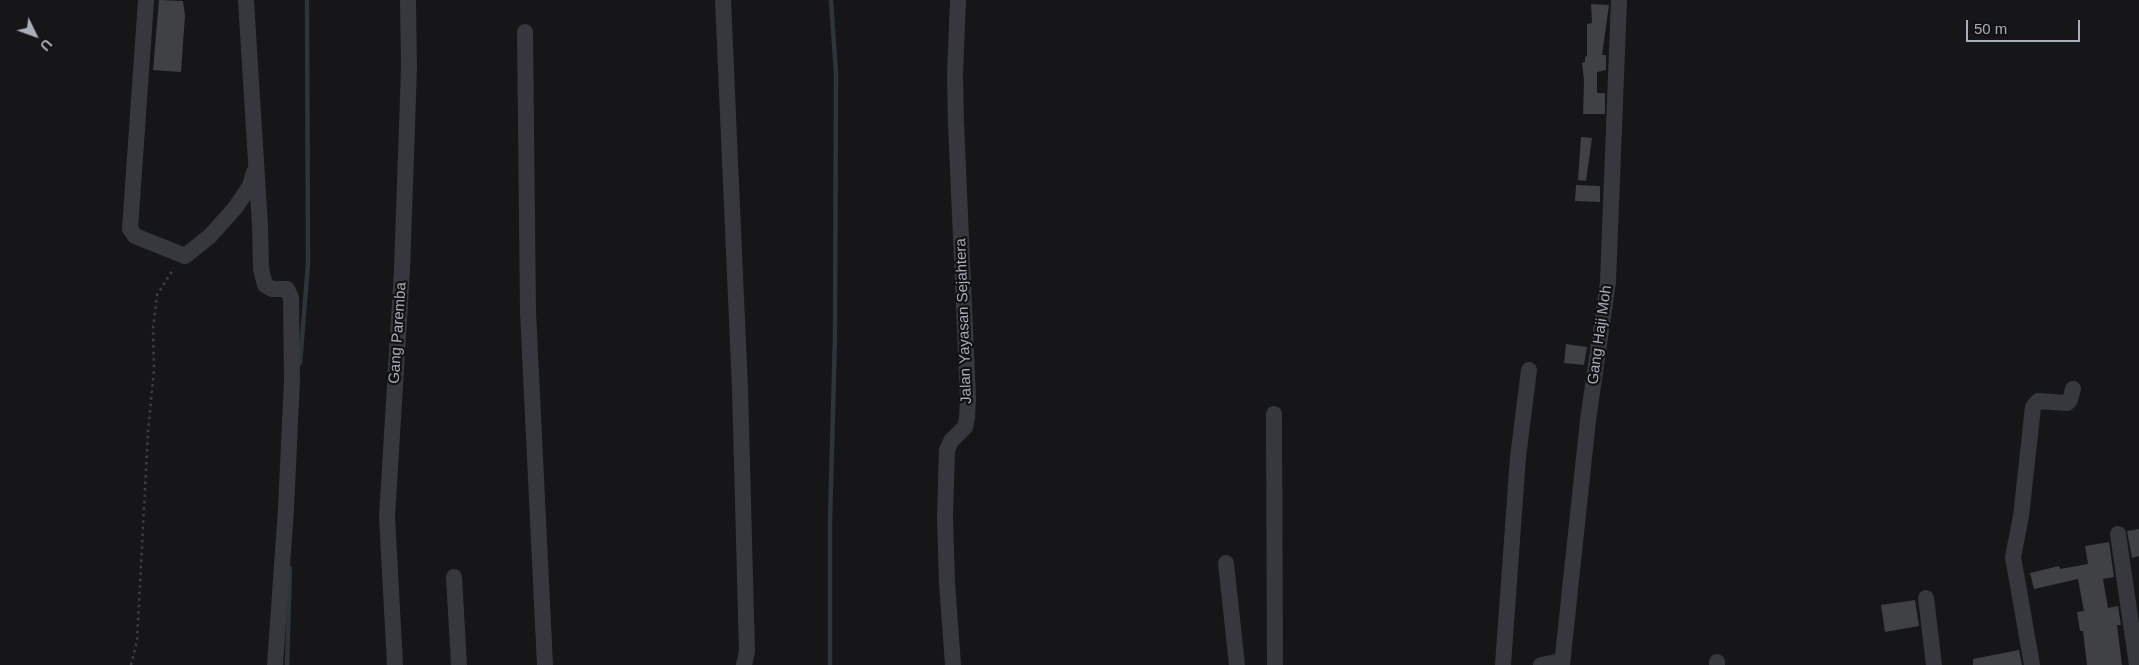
<!DOCTYPE html>
<html>
<head>
<meta charset="utf-8">
<style>
  body { margin:0 }
  #map { position:relative; width:2139px; height:665px; overflow:hidden; background:#161618; font-family:Arial,sans-serif }
  canvas { display:block }
  .north { position:absolute; left:10px; top:10px; width:50px; height:50px; -webkit-text-stroke:4px #111113; paint-order:stroke; rotate:132deg; font-size:14px; font-weight:700; line-height:20px; text-align:center; color:#a8adb8 }
  .north::after { content:''; display:block; margin:auto; width:18px; height:22px; background:#a8adb8; clip-path:polygon(50% 0,100% 100%,50% 72%,0 100%) }
  .scale { position:absolute; left:1966px; top:20px; width:114px; height:22px; box-sizing:border-box; border:2px solid #a8adb8; border-top:0; padding-left:6px; font-size:15px; line-height:18px; white-space:nowrap; color:#a8adb8; -webkit-text-stroke:4px #111113; paint-order:stroke }
</style>
</head>
<body>
<div id="map">
<canvas width="2139" height="665"></canvas>
<div class="north">U</div>
<div class="scale">50 m</div>
</div>
<script>
const g = document.querySelector('canvas').getContext('2d');
g.lineJoin = 'round';
function toPath(rows) {
  const path = new Path2D();
  for (const r of rows) {
    path.moveTo(r[0], r[1]);
    for (let i = 2; i < r.length; i += 2) path.lineTo(r[i], r[i + 1]);
  }
  return path;
}
function trace(path, color, width, dash) {
  g.strokeStyle = color;
  g.lineWidth = width;
  g.lineCap = dash ? 'butt' : 'round';
  g.setLineDash(dash || []);
  g.stroke(path);
}
function paint(path, color) {
  g.fillStyle = color;
  g.fill(path, 'evenodd');
}
function label(font, color, halo, rows, align = 'center') {
  g.font = font + ' Arial,sans-serif';
  g.lineWidth = 4.5;
  g.setLineDash([]);
  g.textBaseline = 'middle';
  g.strokeStyle = halo;
  g.fillStyle = color;
  for (const [text, x, y, turn = 0] of rows) {
    g.save();
    g.translate(x, y);
    g.rotate((+turn || 0) * Math.PI / 180);
    g.textAlign = isNaN(turn) ? turn : align;
    if (halo) g.strokeText(text, 0, 0);
    g.fillText(text, 0, 0);
    g.restore();
  }
}
trace(toPath([
  [300,363,308,264,307,0],
  [287,665,290,568],
  [830,665,830,522,835,336,836,73,831,0]
]), '#2c353c', 4.5);
paint(toPath([
  [159,0,183,1,185,15,181,72,153,70],
  [1591,4,1609,5,1602,55,1606,55,1606,70,1597,72,1597,93,1605,93,1605,114,1583,114,1584,80,1582,63,1585,62,1585,57,1587,56,1587,24,1592,23],
  [1581,137,1592,138,1586,181,1578,180],
  [1576,185,1600,186,1600,202,1575,201],
  [1566,344,1587,347,1584,365,1564,363],
  [2139,529,2139,556,2132,558,2127,531],
  [2109,542,2114,577,2103,579,2108,608,2118,606,2121,625,2117,625,2122,665,2087,665,2083,631,2080,631,2077,612,2084,611,2078,579,2034,589,2030,573,2059,566,2060,569,2088,564,2085,546],
  [1915,600,1919,626,1885,632,1881,605],
  [2019,650,2022,665,1973,665,1973,659]
]), '#404145');
trace(toPath([
  [131,665,137,641,148,432,154,369,153,329,157,295,174,268]
]), '#3d3f44', 2.5, [2.5, 4]);
trace(toPath([
  [146,0,130,229,135,236,185,256,210,236,235,208,250,186,254,172],
  [246,0,260,225,261,269,265,285,272,289,287,289,291,298,292,380,286,509,275,665],
  [723,0,740,389,747,652,744,665],
  [525,32,528,312,545,665],
  [1274,414,1275,665],
  [2118,534,2137,665],
  [1226,563,1237,665],
  [454,577,459,665],
  [1926,598,1934,665],
  [1717,662,1717,665],
  [395,665,387,517,402,270,409,68,408,0],
  [953,665,947,583,945,517,947,450,951,441,965,427,967,418,968,398,956,123,955,75,958,0],
  [1503,665,1518,457,1529,370],
  [1541,665,1561,661],
  [1562,665,1588,420,1608,282,1619,0],
  [2032,665,2013,557,2021,516,2032,416,2033,407,2038,401,2067,403,2070,400,2073,389]
]), '#37383d', 16);
label('15px', '#a8adb8', '#111113', [
  ["Jalan Yayasan Sejahtera",964,321,-92],
  ["Gang Paremba",398,333,-86],
  ["Gang Haji Moh",1600,335,-82]
]);
</script>
</body>
</html>
